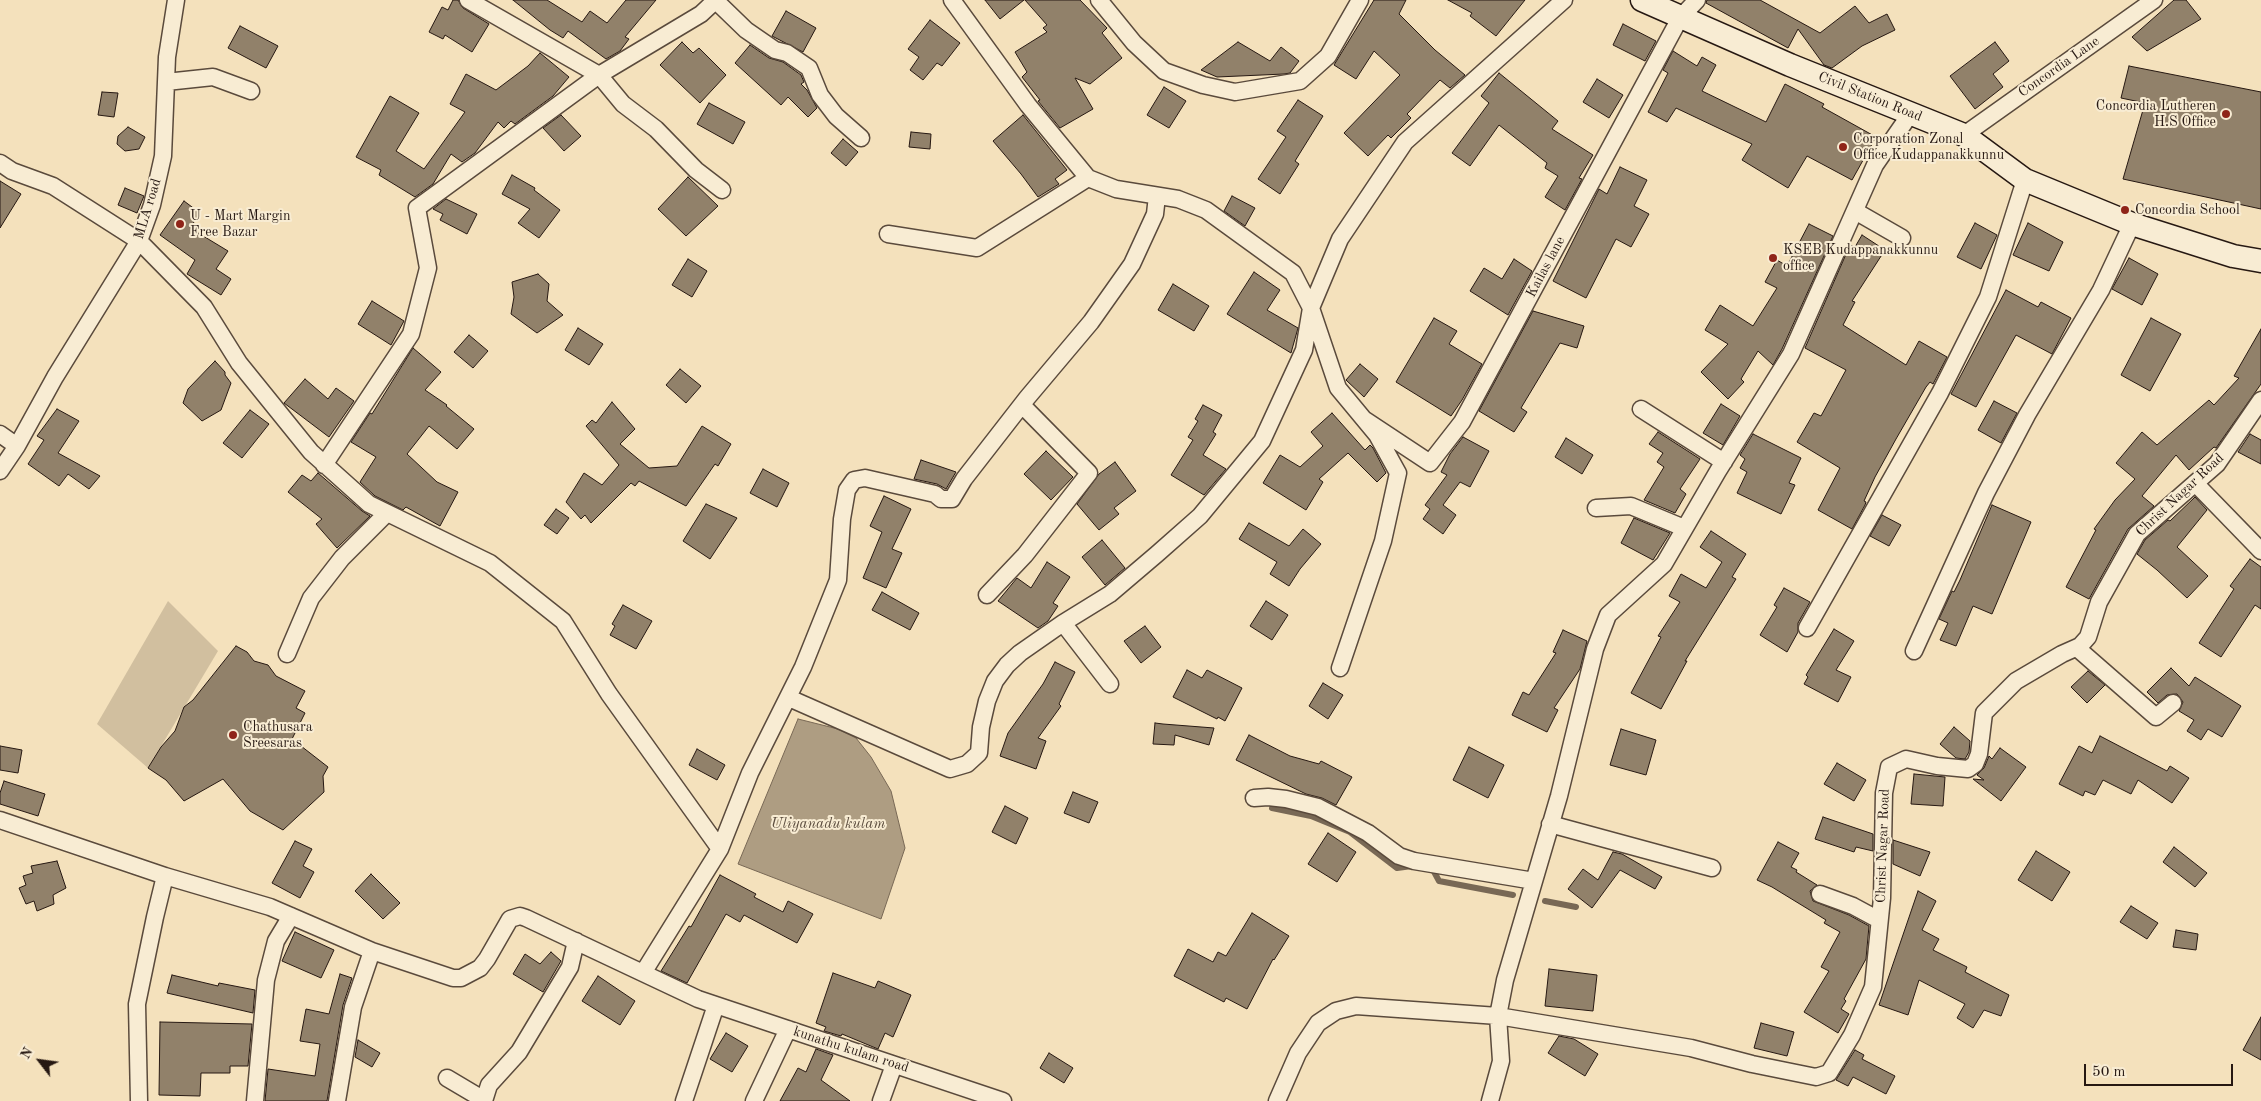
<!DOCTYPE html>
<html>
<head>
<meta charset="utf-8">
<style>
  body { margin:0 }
  #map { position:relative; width:2261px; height:1101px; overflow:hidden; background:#f4e1bc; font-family:"Old Standard TT",serif }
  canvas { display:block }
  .north { position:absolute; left:15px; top:1036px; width:50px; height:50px; -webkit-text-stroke:4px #f8ecd3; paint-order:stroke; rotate:300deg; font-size:14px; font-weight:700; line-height:20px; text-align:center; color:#261812 }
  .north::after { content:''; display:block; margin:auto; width:18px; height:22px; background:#261812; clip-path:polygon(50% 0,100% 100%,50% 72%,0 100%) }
  .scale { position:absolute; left:2084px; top:1064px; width:149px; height:22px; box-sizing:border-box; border:2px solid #261812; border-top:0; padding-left:6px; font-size:15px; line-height:18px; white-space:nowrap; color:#261812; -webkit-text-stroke:4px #f8ecd3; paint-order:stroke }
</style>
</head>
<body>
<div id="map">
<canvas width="2261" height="1101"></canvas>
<div class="north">N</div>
<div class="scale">50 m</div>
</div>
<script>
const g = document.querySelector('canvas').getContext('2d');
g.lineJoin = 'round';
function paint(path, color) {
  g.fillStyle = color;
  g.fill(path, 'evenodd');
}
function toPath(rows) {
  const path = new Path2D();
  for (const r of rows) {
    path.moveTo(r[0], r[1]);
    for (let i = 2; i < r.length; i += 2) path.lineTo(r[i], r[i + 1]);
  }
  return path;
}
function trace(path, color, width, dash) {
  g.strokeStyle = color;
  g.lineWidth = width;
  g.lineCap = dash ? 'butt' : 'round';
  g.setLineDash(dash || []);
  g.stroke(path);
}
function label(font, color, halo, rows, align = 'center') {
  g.font = font + ' "Old Standard TT",serif';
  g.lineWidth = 4;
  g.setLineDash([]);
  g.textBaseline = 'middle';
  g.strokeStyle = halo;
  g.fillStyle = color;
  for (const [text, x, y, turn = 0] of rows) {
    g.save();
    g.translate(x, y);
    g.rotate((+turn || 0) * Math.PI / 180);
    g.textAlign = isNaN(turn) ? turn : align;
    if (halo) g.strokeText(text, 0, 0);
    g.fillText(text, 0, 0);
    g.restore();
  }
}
paint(toPath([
  [168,601,218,651,148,768,97,724]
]), '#d1bf9f');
const water = toPath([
  [798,719,838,729,856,738,871,757,891,791,905,848,881,919,738,864,798,719]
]);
paint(water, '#ae9d82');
trace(water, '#786855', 1);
trace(toPath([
  [1272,808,1311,816,1350,832,1397,868,1412,866],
  [1431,866,1439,881,1513,895],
  [1545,901,1576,907]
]), '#786855', 6);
const building = toPath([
  [453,0,458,0,463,8,489,24,472,52,445,35,443,39,429,32,442,7,448,10,453,0],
  [513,0,547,0,582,22,590,11,607,23,626,0,656,0,625,37,629,39,620,51,606,59,568,31,563,38,550,30,513,0],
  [985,0,1024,0,1000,19,985,0],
  [1025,0,1080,0,1107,28,1102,33,1122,58,1090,84,1075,78,1093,109,1060,128,1038,101,1040,100,1022,77,1027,72,1015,52,1047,32,1043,28,1047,25,1025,0],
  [1374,0,1406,0,1399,14,1435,50,1465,75,1450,88,1440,80,1407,114,1411,118,1391,138,1388,135,1368,156,1344,133,1400,75,1374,51,1356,79,1334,65,1374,0],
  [1448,0,1525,0,1496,36,1470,16,1472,13,1448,0],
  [1707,0,1760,0,1820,33,1855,6,1869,23,1887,14,1895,30,1862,46,1832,68,1824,65,1798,29,1788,48,1706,3,1707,0],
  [2174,0,2186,0,2201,19,2147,51,2132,37,2174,0],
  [786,11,816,28,803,52,772,36,786,11],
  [930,20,960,43,942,66,937,63,923,80,910,70,919,57,908,49,930,20],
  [1623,24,1656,41,1645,61,1613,45,1623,24],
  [240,26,278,46,266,68,228,48,240,26],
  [682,42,693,53,699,48,726,75,700,103,660,65,682,42],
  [1238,42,1270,61,1281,47,1299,61,1290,73,1284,74,1217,77,1201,70,1238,42],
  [1995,42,2009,61,1993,74,2003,87,1975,109,1950,76,1995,42],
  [750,45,769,58,783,62,801,75,804,82,801,84,807,90,817,108,808,117,788,97,781,105,735,63,750,45],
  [1673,51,1697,66,1702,57,1716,65,1702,91,1766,122,1785,84,1824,104,1822,107,1876,137,1852,180,1807,156,1788,188,1742,160,1752,144,1676,108,1667,122,1648,112,1668,73,1663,70,1673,51],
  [540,53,569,77,553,96,515,124,511,121,504,128,498,122,475,153,462,162,451,154,433,184,415,197,379,175,381,170,356,157,390,96,419,113,396,151,424,169,465,112,450,104,466,74,496,90,528,66,540,53],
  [2129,66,2261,92,2261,209,2123,179,2145,103,2121,98,2129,66],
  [1499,73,1558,121,1552,129,1593,155,1579,178,1582,179,1565,210,1545,197,1558,176,1545,168,1547,163,1499,125,1470,166,1452,153,1489,103,1481,96,1499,73],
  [1597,79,1623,95,1609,118,1583,102,1597,79],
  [1164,87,1186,101,1169,128,1147,115,1164,87],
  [102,92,118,93,114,117,98,115,102,92],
  [1298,100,1323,116,1295,161,1299,164,1280,194,1258,179,1286,137,1277,131,1298,100],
  [709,103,745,122,733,144,697,124,709,103],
  [561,115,581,136,564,151,543,128,561,115],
  [1023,115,1067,170,1055,179,1059,184,1038,197,1021,174,993,141,1023,115],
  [128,127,145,137,139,149,125,151,117,144,118,136,128,127],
  [911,132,931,134,930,149,909,147,911,132],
  [843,139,858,152,846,166,831,153,843,139],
  [1620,167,1647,180,1634,206,1649,214,1631,247,1616,239,1586,298,1553,281,1599,189,1607,194,1620,167],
  [512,175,535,188,534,190,560,210,539,238,518,223,530,209,502,194,512,175],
  [688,177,718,206,686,236,658,209,688,177],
  [0,181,21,194,0,228,0,181],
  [125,188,144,196,137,213,118,205,125,188],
  [1232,196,1255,208,1245,226,1224,211,1232,196],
  [446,199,477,214,467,234,440,220,443,214,433,209,446,199],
  [184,201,200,213,190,228,228,251,216,269,231,279,221,295,187,274,195,260,160,235,184,201],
  [1975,223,1997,235,1981,269,1957,257,1975,223],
  [2028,223,2063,242,2049,271,2013,255,2028,223],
  [1809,224,1833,236,1782,349,1773,365,1758,351,1741,379,1744,382,1728,399,1701,372,1728,344,1705,330,1720,305,1753,326,1777,288,1765,282,1777,260,1787,266,1809,224],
  [1862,235,1885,250,1852,301,1855,302,1843,325,1906,365,1919,341,1947,357,1933,384,1930,382,1926,387,1896,439,1875,477,1864,501,1866,502,1865,505,1852,529,1818,510,1840,468,1797,442,1814,413,1821,416,1846,370,1805,348,1850,245,1855,247,1862,235],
  [2129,258,2158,274,2142,305,2112,289,2129,258],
  [688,259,707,271,692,297,672,285,688,259],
  [1514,259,1532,271,1508,315,1470,291,1484,268,1502,279,1514,259],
  [1254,272,1280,290,1267,310,1298,328,1291,353,1227,314,1254,272],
  [538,274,549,284,547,301,563,315,537,333,511,314,514,297,512,282,538,274],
  [1173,284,1209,306,1194,331,1158,310,1173,284],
  [2006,290,2038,307,2041,302,2071,318,2052,354,2016,335,1976,407,1951,394,2006,290],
  [372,301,404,321,391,345,358,324,372,301],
  [1533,311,1584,326,1577,348,1560,343,1521,408,1527,412,1514,432,1479,411,1533,311],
  [1434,318,1457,331,1449,344,1482,364,1462,400,1451,416,1396,382,1434,318],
  [2151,318,2181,334,2150,391,2121,375,2151,318],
  [578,328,603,344,589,365,565,350,578,328],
  [2261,329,2261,384,2216,448,2214,447,2189,470,2176,455,2142,496,2154,506,2128,529,2089,599,2066,587,2096,530,2094,529,2115,500,2135,479,2116,463,2142,432,2157,445,2209,400,2214,405,2239,378,2234,376,2261,329],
  [469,335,488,351,473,368,454,352,469,335],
  [413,348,441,372,425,390,447,405,446,406,474,429,457,449,429,426,407,454,437,482,458,492,440,526,406,507,403,510,375,496,360,482,376,457,351,442,370,413,372,414,413,348],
  [215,361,225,372,225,375,231,383,221,410,202,421,183,403,188,389,215,361],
  [1360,364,1378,379,1364,397,1346,380,1360,364],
  [680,369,701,386,686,403,666,385,680,369],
  [305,379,328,399,336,388,354,401,329,437,284,403,305,379],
  [1994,401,2017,413,2001,443,1978,430,1994,401],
  [612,402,635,429,620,444,649,468,677,466,702,426,731,444,718,466,715,464,686,506,639,481,635,486,631,483,591,523,585,515,581,519,566,502,584,473,602,485,619,465,586,426,592,420,596,423,612,402],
  [1721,404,1740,416,1723,445,1703,433,1721,404],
  [1203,405,1222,415,1213,432,1216,434,1203,455,1226,469,1204,495,1171,475,1193,440,1188,437,1198,421,1195,419,1203,405],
  [57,409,79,421,58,453,100,476,89,489,68,474,59,486,28,464,44,440,37,436,57,409],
  [250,410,269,424,242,458,223,443,250,410],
  [1332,413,1365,450,1370,445,1373,448,1386,473,1377,482,1348,453,1319,479,1323,482,1306,510,1263,483,1280,455,1300,467,1323,446,1311,432,1332,413],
  [1658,432,1700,459,1680,489,1686,494,1675,513,1644,500,1664,467,1657,462,1663,453,1649,444,1658,432],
  [1753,434,1801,458,1789,483,1795,485,1781,514,1737,493,1747,472,1740,468,1745,459,1740,455,1753,434],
  [2250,434,2261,440,2261,464,2238,452,2250,434],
  [1463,437,1489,451,1470,487,1460,482,1443,505,1456,515,1443,534,1423,519,1430,509,1425,505,1447,475,1441,472,1450,454,1463,437],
  [1566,438,1593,455,1582,474,1555,457,1566,438],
  [1046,451,1073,477,1051,500,1024,474,1046,451],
  [921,460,956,472,946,489,937,484,914,479,921,460],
  [1115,462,1136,491,1114,508,1119,514,1099,530,1077,504,1099,474,1115,462],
  [763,469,789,483,777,507,750,493,763,469],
  [318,473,362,511,370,516,337,548,316,524,322,519,288,492,302,475,311,481,318,473],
  [884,496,911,509,892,549,902,553,886,588,863,578,882,532,870,526,884,496],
  [2195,497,2207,510,2177,547,2208,576,2187,598,2157,570,2137,554,2145,540,2168,520,2170,521,2195,497],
  [706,504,737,518,710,559,683,541,706,504],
  [1992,505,2031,522,1992,614,1973,606,1956,646,1940,640,1948,623,1939,619,1952,591,1954,592,1960,580,1992,505],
  [556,509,569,518,557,534,544,525,556,509],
  [1882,515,1901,525,1889,546,1870,536,1882,515],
  [1634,518,1670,533,1653,560,1621,543,1634,518],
  [1249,523,1289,546,1303,529,1321,544,1300,569,1289,586,1270,574,1277,562,1239,539,1249,523],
  [1711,531,1746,554,1732,577,1736,579,1685,661,1687,661,1661,709,1631,693,1661,637,1658,636,1680,602,1669,596,1681,574,1706,588,1722,562,1700,547,1711,531],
  [1102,540,1125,568,1105,585,1082,557,1102,540],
  [2250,559,2261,567,2261,609,2255,605,2221,657,2199,643,2234,589,2230,586,2250,559],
  [1047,562,1070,577,1053,603,1058,606,1048,621,1038,628,998,601,1017,578,1031,588,1047,562],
  [1784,588,1810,602,1798,623,1798,632,1787,652,1760,635,1777,607,1774,605,1784,588],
  [882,592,919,613,910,630,872,610,882,592],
  [1266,601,1288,615,1272,640,1250,626,1266,601],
  [623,605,652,621,636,649,610,635,615,626,612,624,623,605],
  [1145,626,1161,647,1141,663,1124,641,1145,626],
  [1834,629,1854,641,1836,670,1851,677,1838,702,1804,684,1808,677,1806,675,1834,629],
  [1563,630,1587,641,1580,669,1554,708,1558,710,1547,732,1512,715,1523,692,1529,695,1556,653,1553,652,1563,630],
  [236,646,247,652,254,661,268,665,276,676,305,691,296,708,305,713,292,739,328,767,323,776,324,792,283,830,250,811,223,779,184,801,166,780,148,768,161,747,175,731,184,707,193,700,236,646],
  [1055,662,1075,672,1059,704,1061,706,1038,738,1046,741,1036,769,1000,756,1008,733,1043,684,1055,662],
  [2171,668,2189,686,2195,677,2241,706,2222,737,2208,729,2201,740,2187,731,2194,720,2179,711,2183,702,2177,694,2167,695,2158,703,2147,692,2171,668],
  [1187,670,1202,678,1207,670,1242,688,1225,721,1218,717,1217,719,1173,697,1187,670],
  [2088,671,2105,685,2087,703,2071,687,2088,671],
  [1323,683,1343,695,1328,719,1309,706,1323,683],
  [1155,723,1163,724,1214,728,1209,745,1175,735,1174,745,1153,744,1155,723],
  [1954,727,1970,741,1969,752,1965,759,1956,758,1940,744,1954,727],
  [1621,729,1656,740,1646,775,1610,765,1621,729],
  [1249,735,1290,756,1319,764,1321,761,1352,777,1336,805,1322,798,1306,794,1236,760,1249,735],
  [2100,736,2167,771,2170,766,2189,778,2172,803,2138,780,2131,794,2103,780,2095,795,2085,791,2083,796,2059,784,2079,746,2092,753,2100,736],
  [0,746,22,750,18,773,0,770,0,746],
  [1469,747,1504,765,1488,798,1453,780,1469,747],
  [2000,748,2026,767,2001,801,1973,779,1984,780,1977,775,1984,768,1989,756,1992,759,2000,748],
  [697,749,725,765,717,780,689,765,697,749],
  [1837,763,1866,780,1854,801,1824,784,1837,763],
  [1914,774,1945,777,1943,806,1911,804,1914,774],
  [4,781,45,794,38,816,0,804,0,793,4,781],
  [1073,792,1098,802,1089,823,1064,813,1073,792],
  [1005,806,1028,818,1016,844,992,832,1005,806],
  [1823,817,1873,834,1873,851,1856,847,1854,852,1815,839,1823,817],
  [1328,833,1356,852,1337,882,1308,864,1328,833],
  [1893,840,1930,852,1920,876,1893,864,1893,840],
  [295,841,312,849,303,866,314,872,300,898,272,883,295,841],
  [1778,842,1799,853,1791,867,1797,870,1796,872,1817,885,1810,891,1813,901,1849,915,1869,926,1866,959,1844,999,1846,1001,1841,1009,1849,1014,1838,1033,1804,1012,1829,971,1821,967,1840,932,1824,923,1826,920,1772,887,1757,880,1778,842],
  [2174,847,2207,873,2195,887,2163,862,2174,847],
  [2036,851,2070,872,2052,901,2018,880,2036,851],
  [1613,852,1622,854,1662,877,1655,889,1620,870,1592,908,1568,889,1583,869,1598,880,1613,852],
  [57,861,66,888,53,895,54,904,37,911,34,901,26,904,19,888,26,885,23,876,33,873,31,866,57,861],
  [371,874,400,903,383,919,355,891,371,874],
  [720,875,756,894,754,897,783,912,788,901,813,914,797,943,744,915,740,922,726,914,687,983,661,971,689,926,691,927,720,875],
  [1918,891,1936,901,1922,930,1939,939,1933,950,1967,967,1965,972,2009,995,2001,1016,1984,1010,1973,1028,1957,1018,1965,1004,1919,980,1908,1015,1879,1005,1918,891],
  [2131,906,2158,923,2147,939,2120,922,2131,906],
  [1252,913,1289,936,1274,960,1273,959,1247,1009,1226,998,1224,1002,1174,976,1188,949,1213,962,1218,952,1226,956,1252,913],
  [2176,930,2198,934,2196,950,2173,947,2176,930],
  [295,932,334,950,321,978,282,961,295,932],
  [551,952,561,961,543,992,513,974,525,954,540,964,551,952],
  [1549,969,1597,975,1593,1011,1545,1006,1549,969],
  [833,973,875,988,878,981,911,995,893,1037,885,1033,878,1049,842,1034,841,1036,824,1031,826,1027,816,1023,833,973],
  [340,974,352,978,343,1005,327,1101,265,1101,268,1069,315,1076,320,1044,300,1041,306,1009,329,1014,340,974],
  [172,975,218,986,219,983,255,990,253,1013,167,993,172,975],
  [598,976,635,1001,620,1025,582,1001,598,976],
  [2261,1017,2261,1060,2243,1050,2261,1017],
  [160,1022,252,1024,248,1066,230,1066,230,1073,201,1073,200,1096,159,1095,160,1022],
  [1761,1023,1794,1032,1787,1056,1754,1048,1761,1023],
  [726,1033,748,1046,732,1072,710,1059,726,1033],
  [1559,1036,1574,1039,1598,1054,1585,1076,1548,1053,1559,1036],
  [358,1040,380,1053,372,1067,355,1057,358,1040],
  [816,1049,833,1055,821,1080,850,1101,780,1101,798,1068,806,1072,816,1049],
  [1855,1050,1864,1055,1862,1059,1895,1076,1886,1094,1853,1077,1848,1086,1836,1080,1855,1050],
  [1049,1053,1073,1068,1064,1083,1040,1068,1049,1053]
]);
paint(building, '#91816a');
trace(building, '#261812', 1);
const street = toPath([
  [468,0,599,75,623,104,656,129,696,170,722,190],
  [952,0,1028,105,1088,178,1116,189,1178,199,1206,210,1293,273,1311,308,1340,239,1405,142,1564,0],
  [1099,0,1134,43,1164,71,1203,85,1235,92,1300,81,1328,56,1360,0],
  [716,1,746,30,775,50,787,53,809,68,820,95,836,116,861,138],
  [166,82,213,77,251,91],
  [1964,135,2154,0],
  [0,163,12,171,53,186,139,241,204,307,239,363,311,452,369,504,490,563,563,621,609,694,720,849],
  [1855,211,1902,238],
  [888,234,977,248,1088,178],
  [1312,311,1338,388,1377,435,1398,473,1383,541,1340,668],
  [1641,409,1724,462],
  [1365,420,1430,463,1462,422,1680,18,1697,0],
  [0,434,17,446,0,471],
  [17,446,55,377,139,241,152,205,163,156,167,57,176,0],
  [324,465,411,334,428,268,417,208,599,75,701,14,716,0],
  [2195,483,2261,551],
  [1596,508,1631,506,1684,528],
  [987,595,1025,555,1089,473,1022,405],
  [1063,623,1110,684],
  [1807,628,1940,393,1988,297,2025,180],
  [2077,648,2156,717,2173,703],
  [1914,651,1986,493,2027,415,2101,290,2132,224],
  [287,654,311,598,342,558,387,513],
  [789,698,950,769,967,764,979,753,981,727,987,701,995,681,1007,665,1020,653,1063,623,1110,594,1157,554,1200,516,1262,441,1304,350,1311,308],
  [1254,798,1268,797,1286,799,1318,807,1368,833,1399,856,1414,861,1534,881],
  [0,820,165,876,155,917,137,1004,139,1101],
  [1550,824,1712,868],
  [165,876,270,907,372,951,453,978,461,978,480,968,487,959,510,919,520,916,526,918,698,999,1003,1101],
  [1820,894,1853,906,1879,920],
  [643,973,720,849,750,773,803,667,838,580,842,519,847,490,854,480,865,478,935,494,941,499,952,499,964,479,1027,398,1091,322,1132,264,1155,214,1157,196],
  [447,1078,484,1100],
  [255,1101,266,980,276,941,291,916],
  [337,1101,353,1007,372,951],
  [484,1101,489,1085,519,1052,570,967,576,941],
  [684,1101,716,1005],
  [754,1101,788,1029],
  [881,1101,894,1065],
  [1277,1101,1298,1053,1318,1023,1336,1011,1356,1006,1498,1016,1505,980,1559,796,1595,649,1608,615,1664,564,1718,471,1791,354,1875,165,1911,113],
  [1490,1101,1501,1061,1498,1016,1691,1048,1752,1064,1816,1077,1829,1073,1852,1035,1873,987,1882,898,1884,793,1889,767,1906,759,1937,766,1968,769,1975,764,1979,754,1984,713,2016,681,2062,654,2080,646,2088,637,2099,602,2137,534,2217,464,2261,400]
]);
const secondary = toPath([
  [1642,0,1790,65,1964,135,2025,180,2132,224,2233,256,2261,261]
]);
trace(street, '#5a4a3c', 19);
trace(secondary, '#261812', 25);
trace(street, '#f8ecd3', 16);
trace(secondary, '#f8ecd3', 22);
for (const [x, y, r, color] of [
  [2226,114,5,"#8f2418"],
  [1843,147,5,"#8f2418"],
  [2125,210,5,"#8f2418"],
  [180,224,5,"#8f2418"],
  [1773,258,5,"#8f2418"],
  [233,735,5,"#8f2418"]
]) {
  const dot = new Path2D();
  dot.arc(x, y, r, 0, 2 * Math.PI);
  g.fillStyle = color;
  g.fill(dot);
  trace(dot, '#f8ecd3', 2);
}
label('14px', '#261812', '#f8ecd3', [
  ["Concordia Lane",2059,67,-35],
  ["Civil Station Road",1870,97,22],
  ["MLA road",148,209,-73],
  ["Kailas lane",1546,267,-62],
  ["Christ Nagar Road",2180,495,-43],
  ["Christ Nagar Road",1883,846,-88],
  ["kunathu kulam road",851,1050,18]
]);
label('14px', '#261812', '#f8ecd3', [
  ["Concordia Lutheren",2216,106,"right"],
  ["H.S Office",2216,122,"right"],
  ["Corporation Zonal",1853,139],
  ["Office Kudappanakkunnu",1853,155],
  ["Concordia School",2135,210],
  ["U - Mart Margin",190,216],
  ["Free Bazar",190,232],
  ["KSEB Kudappanakkunnu",1783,250],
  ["office",1783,266],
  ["Chathusara",243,727],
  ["Sreesaras",243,743]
], 'left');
label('italic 15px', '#5c4d3f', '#f8ecd3', [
  ["Uliyanadu kulam",828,824]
]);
</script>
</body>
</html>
